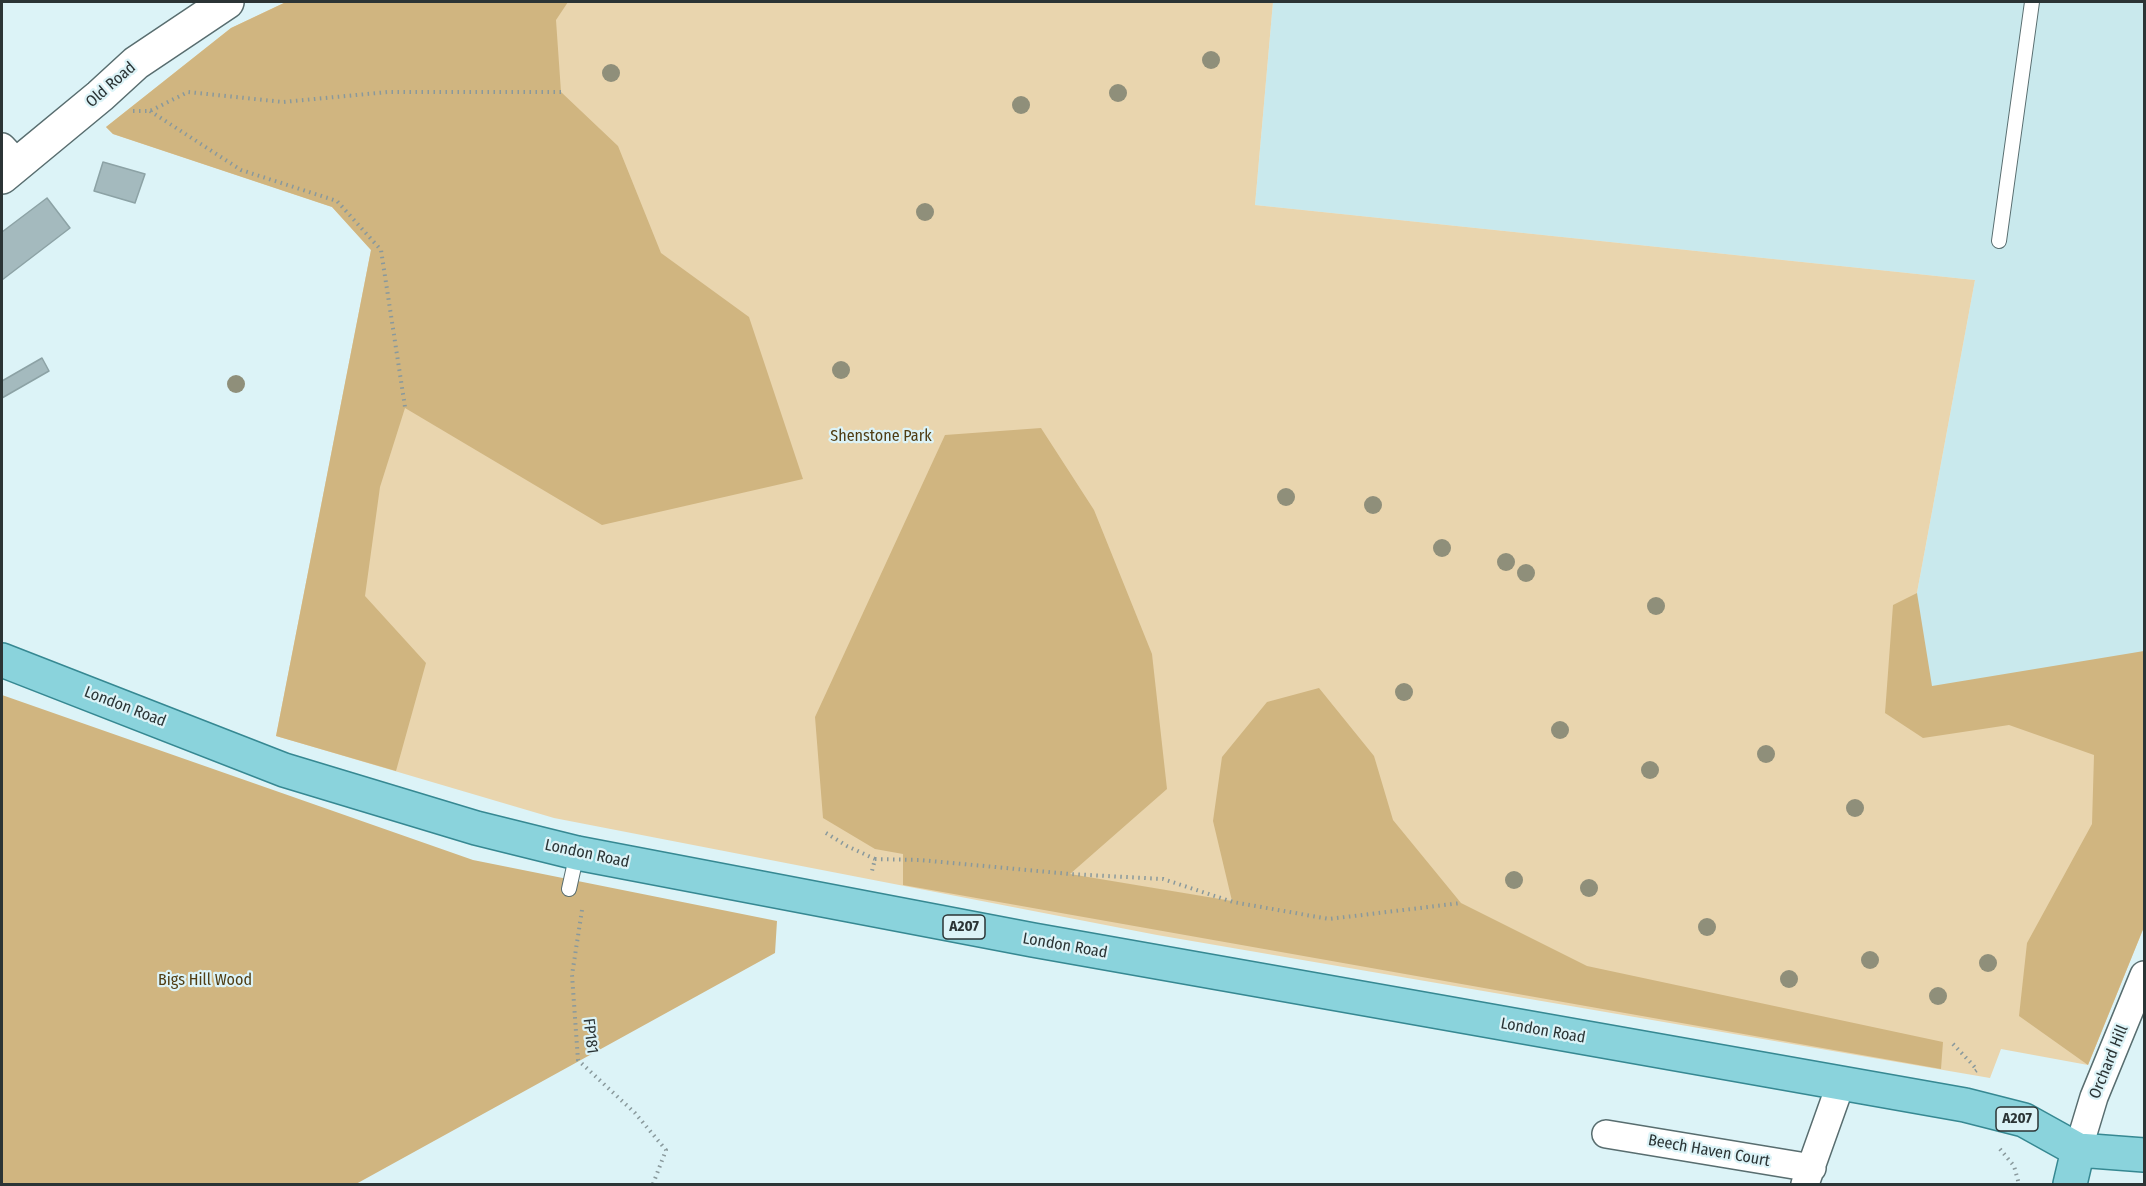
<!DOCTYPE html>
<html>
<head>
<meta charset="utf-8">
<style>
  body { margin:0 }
  #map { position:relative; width:2146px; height:1186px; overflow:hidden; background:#dcf3f7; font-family:"Fira Sans Condensed",sans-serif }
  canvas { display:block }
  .frame { position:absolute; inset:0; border:3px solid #2b3435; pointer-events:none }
</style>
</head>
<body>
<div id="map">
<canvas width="2146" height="1186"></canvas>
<div class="frame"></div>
</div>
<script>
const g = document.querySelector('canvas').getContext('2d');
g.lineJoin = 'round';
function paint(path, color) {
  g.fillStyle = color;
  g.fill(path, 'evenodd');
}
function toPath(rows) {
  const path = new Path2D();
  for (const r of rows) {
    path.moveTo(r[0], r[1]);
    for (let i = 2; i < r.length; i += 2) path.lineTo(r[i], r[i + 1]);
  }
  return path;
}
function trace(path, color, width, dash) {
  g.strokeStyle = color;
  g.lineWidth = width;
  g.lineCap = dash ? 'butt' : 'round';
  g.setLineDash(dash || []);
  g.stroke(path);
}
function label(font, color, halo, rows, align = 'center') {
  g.font = font + ' "Fira Sans Condensed",sans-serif';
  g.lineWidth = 4.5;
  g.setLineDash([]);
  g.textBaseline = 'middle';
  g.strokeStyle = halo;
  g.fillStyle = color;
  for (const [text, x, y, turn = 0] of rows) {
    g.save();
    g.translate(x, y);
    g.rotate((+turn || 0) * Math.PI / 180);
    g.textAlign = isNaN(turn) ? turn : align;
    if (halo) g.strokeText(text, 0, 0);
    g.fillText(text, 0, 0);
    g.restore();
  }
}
paint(toPath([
  [1273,2,2144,2,2144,702,1898,695,1975,280,1255,205]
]), '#c9e9ed');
paint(toPath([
  [286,2,1273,2,1255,205,1975,280,1898,695,2144,702,2144,927,2088,1065,2001,1049,1990,1078,1157,935,554,818,276,736,371,250,332,207,113,134,106,127,231,28]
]), '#e9d5ae');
paint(toPath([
  [286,2,568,2,556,20,561,92,618,146,661,253,749,317,803,479,602,525,405,408,380,487,365,596,426,663,396,771,276,736,371,250,332,207,113,134,106,127,231,28],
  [1041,428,1094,510,1152,654,1167,789,1070,874,1232,901,1213,821,1222,757,1267,702,1319,688,1374,756,1393,820,1461,903,1587,966,1943,1042,1941,1069,903,885,903,854,875,849,823,818,815,717,945,435],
  [1917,593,1932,686,2144,651,2144,927,2088,1065,2019,1016,2027,943,2092,824,2094,755,2009,725,1923,738,1885,713,1893,605],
  [2,695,473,860,777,921,775,953,356,1184,2,1184]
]), '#d0b580');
const building = toPath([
  [103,162,145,174,135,203,94,191,103,162],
  [47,198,70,228,2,280,2,232,47,198],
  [42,358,49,371,2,398,2,381,42,358]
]);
paint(building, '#a4babe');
trace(building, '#8ca2a5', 1.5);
const lane = toPath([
  [1999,241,2032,2],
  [569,889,577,853]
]);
const street = toPath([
  [2,147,18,164],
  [1606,1134,1812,1168],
  [2078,1150,2094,1097,2144,975],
  [1805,1184,1841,1083]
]);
const secondary = toPath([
  [2,177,100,96,136,63,227,2]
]);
const primary = toPath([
  [2,660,284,770,476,828,577,853,1033,940,1965,1105,2024,1120,2078,1150,2144,1155],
  [2070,1184,2078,1150]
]);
trace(lane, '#586d6f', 16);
trace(street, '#586d6f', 30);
trace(secondary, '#586d6f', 36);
trace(primary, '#368892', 36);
trace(toPath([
  [133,111,150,111,188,92,283,102,388,92,561,92],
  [150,111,241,170,337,201,381,250,405,407],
  [826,833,847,846,875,859,871,875],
  [875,859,920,860,1070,874,1163,879,1233,902,1329,919,1461,903],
  [582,910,572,975,578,1060,635,1113,666,1150,653,1184],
  [1953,1044,1972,1064,1977,1070,1974,1072],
  [2000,1149,2014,1166,2019,1184]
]), '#89999c', 4, [1.5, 4.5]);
trace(lane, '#fff', 14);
trace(street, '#fff', 27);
trace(secondary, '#fff', 33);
trace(primary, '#8ad3dc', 33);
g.fillStyle = '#8f8f7a';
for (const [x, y] of [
  [1211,60],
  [611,73],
  [1118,93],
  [1021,105],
  [925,212],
  [841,370],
  [236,384],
  [1286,497],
  [1373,505],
  [1442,548],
  [1506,562],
  [1526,573],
  [1656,606],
  [1404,692],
  [1560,730],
  [1766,754],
  [1650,770],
  [1855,808],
  [1514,880],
  [1589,888],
  [1707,927],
  [1870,960],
  [1988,963],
  [1789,979],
  [1938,996]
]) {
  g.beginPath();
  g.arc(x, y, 9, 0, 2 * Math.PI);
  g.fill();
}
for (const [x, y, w] of [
  [964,927,42],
  [2017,1119,42]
]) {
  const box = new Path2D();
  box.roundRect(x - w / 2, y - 12, w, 24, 4.5);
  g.fillStyle = '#dcf3f7';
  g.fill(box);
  trace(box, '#2b3435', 1.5);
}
label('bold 15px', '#2b3435', null, [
  ["A207",964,927],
  ["A207",2017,1119]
]);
label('16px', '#2b3435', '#dcf3f7', [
  ["Old Road",111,85,-41],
  ["London Road",125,707,21],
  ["London Road",587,854,12],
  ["London Road",1065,946,10],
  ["London Road",1543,1031,10],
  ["FP181",590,1036,83],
  ["Orchard Hill",2109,1062,-68],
  ["Beech Haven Court",1709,1151,10]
]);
label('16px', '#503d13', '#dcf3f7', [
  ["Shenstone Park",881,437],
  ["Bigs Hill Wood",205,981]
]);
</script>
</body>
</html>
